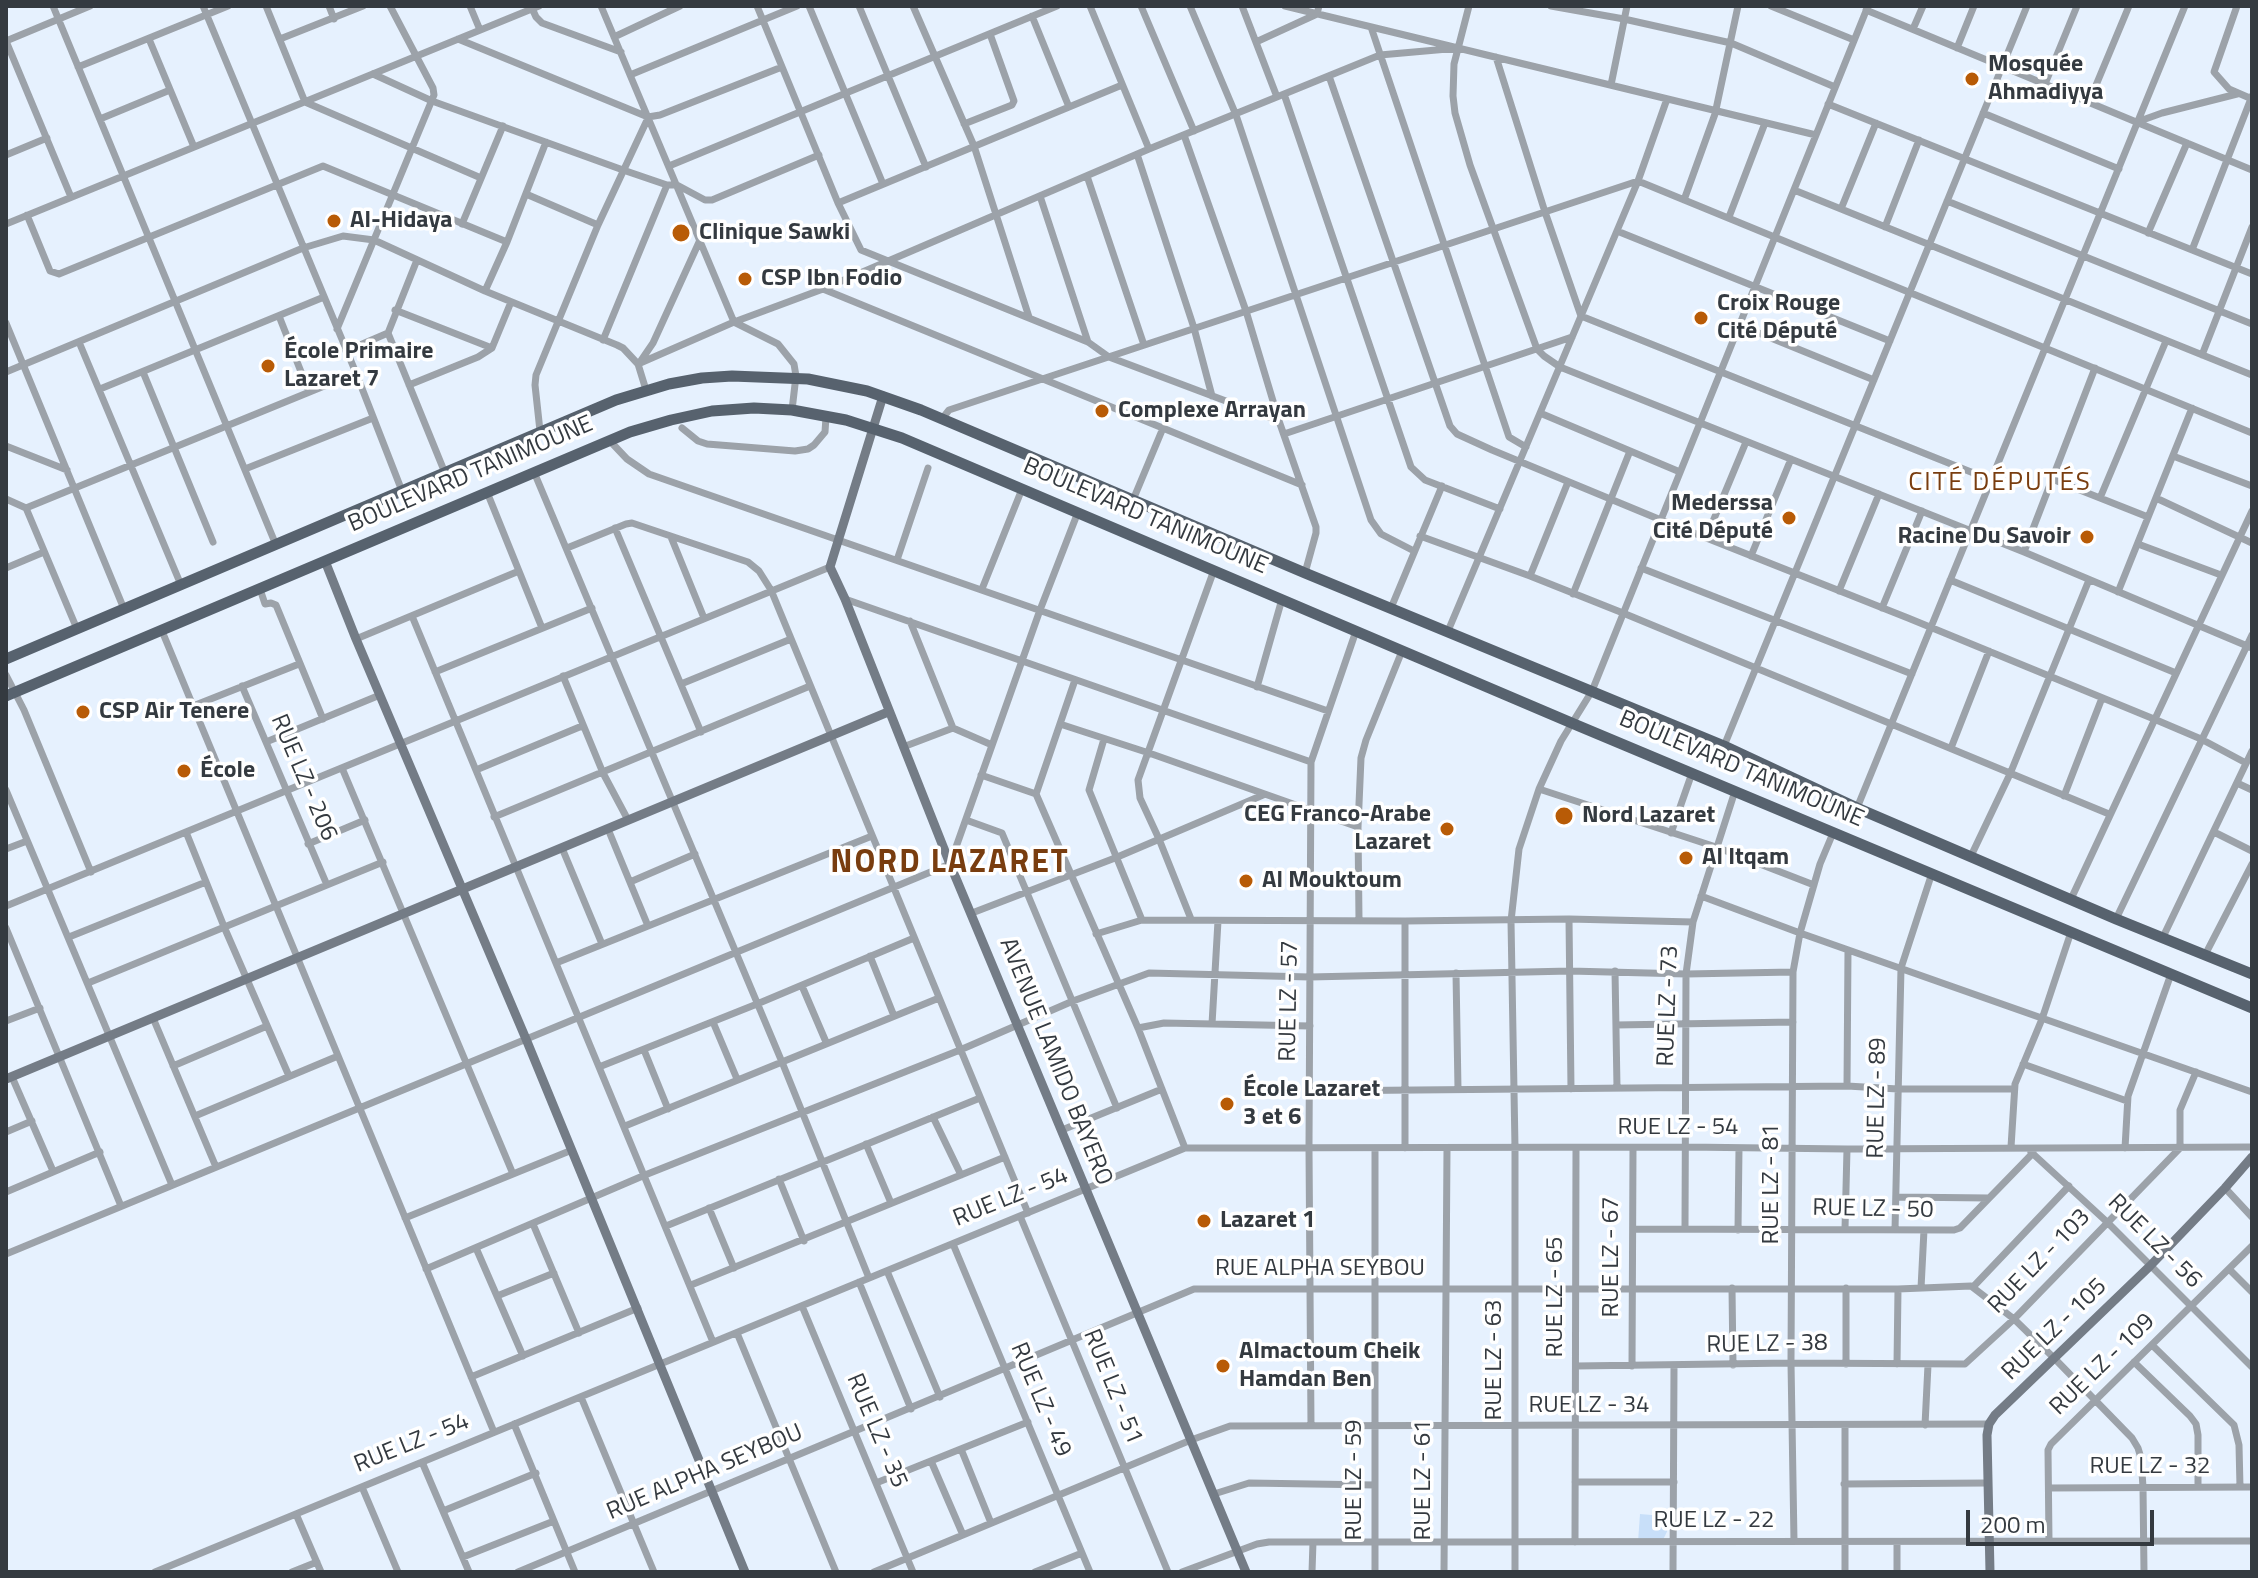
<!DOCTYPE html>
<html>
<head>
<meta charset="utf-8">
<style>
  body { margin:0 }
  #map { position:relative; width:2258px; height:1578px; overflow:hidden; background:#e6f1fe; font-family:"Titillium Web",sans-serif }
  canvas { display:block }
  .frame { position:absolute; inset:0; border:8px solid #343a40; pointer-events:none }
  .scale { position:absolute; left:1966px; top:1510px; width:188px; height:36px; box-sizing:border-box; border:4px solid #343a40; border-top:0; padding-left:10px; font-size:24px; line-height:28px; white-space:nowrap; color:#343a40; -webkit-text-stroke:6px #fff; paint-order:stroke }
</style>
</head>
<body>
<div id="map">
<canvas width="2258" height="1578"></canvas>
<div class="frame"></div>
<div class="scale">200 m</div>
</div>
<script>
const g = document.querySelector('canvas').getContext('2d');
g.lineJoin = 'round';
function paint(path, color) {
  g.fillStyle = color;
  g.fill(path, 'evenodd');
}
function toPath(rows) {
  const path = new Path2D();
  for (const r of rows) {
    path.moveTo(r[0], r[1]);
    for (let i = 2; i < r.length; i += 2) path.lineTo(r[i], r[i + 1]);
  }
  return path;
}
function trace(path, color, width, dash) {
  g.strokeStyle = color;
  g.lineWidth = width;
  g.lineCap = dash ? 'butt' : 'round';
  g.setLineDash(dash || []);
  g.stroke(path);
}
function label(font, color, halo, rows, align = 'center') {
  g.font = font + ' "Titillium Web",sans-serif';
  g.lineWidth = 7;
  g.setLineDash([]);
  g.textBaseline = 'middle';
  g.strokeStyle = halo;
  g.fillStyle = color;
  for (const [text, x, y, turn = 0] of rows) {
    g.save();
    g.translate(x, y);
    g.rotate((+turn || 0) * Math.PI / 180);
    g.textAlign = isNaN(turn) ? turn : align;
    if (halo) g.strokeText(text, 0, 0);
    g.fillText(text, 0, 0);
    g.restore();
  }
}
paint(toPath([
  [1640,1514,1674,1517,1662,1542,1638,1542]
]), '#c8dff9');
trace(toPath([
  [53,6,276,545],
  [203,6,356,373,402,491],
  [266,6,305,102,481,178],
  [329,6,334,19],
  [470,6,480,30],
  [531,6,536,17,542,23,621,52],
  [601,6,734,322,778,344,794,364,796,376,792,410],
  [757,6,838,203,861,250,1088,342,1109,357,1279,421],
  [809,6,883,184],
  [859,6,926,167],
  [913,6,974,146,1029,317],
  [1090,6,1149,149],
  [1141,6,1194,131],
  [1190,6,1236,115,1371,520,1381,534,1414,551],
  [1242,6,1277,97],
  [1285,6,1816,135],
  [1469,6,1454,64,1453,96,1455,113,1470,165,1537,349,1544,356,1560,367,2024,552,2252,648],
  [1551,6,1624,19,1731,43,1835,87],
  [1771,6,1854,40],
  [2237,6,2214,72,2229,89,2252,99],
  [1866,10,2252,170],
  [1032,16,1069,107],
  [1371,27,1509,437,1526,447],
  [1913,29,1923,6],
  [614,37,680,6],
  [149,39,194,147],
  [280,39,363,6],
  [458,39,648,117,660,115,782,67],
  [6,41,71,197],
  [6,41,90,6],
  [1256,42,1317,14,1319,6],
  [1957,48,1974,6],
  [1496,57,1545,212,1581,316,1991,480],
  [78,67,228,6],
  [373,74,432,101,623,170,667,185,677,185,705,200,712,200,819,155],
  [630,75,797,6],
  [1329,76,1450,426,1457,434,1492,450,1661,520,1908,618,2154,719,2201,739,2246,763],
  [2045,84,2077,6],
  [1611,85,1627,6],
  [1284,94,1411,467,1425,480,1500,509],
  [2089,102,2129,6],
  [1828,104,2252,274],
  [1983,113,2119,169],
  [100,119,170,90],
  [2137,122,2162,113,2237,94],
  [964,124,1012,105,1014,101,990,34],
  [1184,135,1246,311,1279,421,1316,527,1316,533,1305,573],
  [1137,154,1194,328,1212,396],
  [6,155,47,138],
  [669,166,1057,6],
  [1087,176,1144,345],
  [1794,190,2252,375],
  [526,194,598,225],
  [1040,196,1088,342],
  [1684,200,1715,114,1738,6],
  [1947,201,2252,324],
  [838,203,1122,85],
  [1841,209,1876,123],
  [27,215,50,271,59,274,323,166,507,242],
  [1729,217,1765,123],
  [6,224,539,6],
  [462,224,503,126],
  [1885,227,1919,140],
  [1617,231,1890,341],
  [2148,233,2187,143],
  [2192,250,2252,96],
  [823,289,1302,485],
  [485,291,507,242,546,142],
  [395,310,492,348],
  [279,316,309,392],
  [6,323,124,609],
  [1739,325,1874,380],
  [337,329,434,95,433,88,390,6],
  [388,333,445,473],
  [603,340,667,185],
  [79,342,181,585],
  [346,351,388,333,417,260],
  [2202,355,2252,227],
  [640,362,653,343,700,240],
  [638,364,734,322,823,289,1149,149,1380,55,1459,48],
  [6,372,303,248,343,236,374,240,485,291,617,345,623,348,638,364,646,390],
  [143,372,213,542],
  [409,385,478,357,492,348,511,302],
  [100,389,324,297],
  [1540,413,1680,472],
  [942,419,949,410,1638,181,2252,433],
  [682,428,698,441,707,444,795,451,808,449,814,445,825,432,826,417],
  [540,431,535,385,536,375,598,225,648,118],
  [1284,434,1572,337],
  [609,440,627,459,649,474,1328,711],
  [6,446,67,470],
  [2173,456,2252,486],
  [245,469,373,418],
  [534,472,782,1062,869,1278],
  [2052,479,2148,517],
  [487,492,542,628],
  [2100,498,2166,341],
  [2156,498,2252,543],
  [6,499,26,508,77,629],
  [1133,500,1163,428],
  [26,508,356,373],
  [615,528,701,732],
  [1420,536,1530,576,1623,613,2109,814],
  [671,537,704,618],
  [1706,538,1746,442],
  [2138,544,2221,575],
  [567,548,626,524,632,523,748,562,759,571,771,590,1028,1213],
  [2024,552,2095,368],
  [1751,556,1791,459],
  [897,560,928,468],
  [6,568,44,552],
  [1641,568,1912,674],
  [1530,576,1568,482],
  [1950,580,2176,673],
  [260,589,265,604,271,603,276,605,323,719],
  [982,589,1022,489],
  [1839,591,1879,494],
  [2118,592,2192,408],
  [1573,594,1630,451],
  [845,599,1311,762],
  [1391,608,1442,486],
  [1882,608,1922,511],
  [412,616,713,1342],
  [910,621,953,728,992,745],
  [162,631,494,1432],
  [1448,631,1638,181,1667,99],
  [356,639,519,571],
  [435,672,592,608],
  [6,675,24,710,91,872],
  [563,676,603,773,628,820],
  [1075,680,1036,794,1138,1028,1185,1148],
  [681,684,791,639],
  [242,686,327,885],
  [1257,687,1282,599],
  [193,706,299,664],
  [1060,724,1149,753,1358,827],
  [1104,739,1089,790,1142,920],
  [266,742,380,695],
  [1724,746,2027,6],
  [903,747,953,728],
  [1951,748,1989,651],
  [342,768,513,1174],
  [476,770,582,726],
  [981,775,1036,794],
  [2237,783,2252,790],
  [1539,789,1716,847,1814,885],
  [6,790,172,1185],
  [2064,796,2102,698],
  [1857,808,2185,6],
  [494,817,810,686],
  [966,820,1002,833,1117,1108],
  [608,829,648,926],
  [186,832,225,929,289,1076],
  [2214,832,2252,851],
  [1671,833,1692,773],
  [308,844,365,820],
  [562,848,602,944],
  [6,849,27,841],
  [1971,856,2010,774,2089,580],
  [630,882,695,854],
  [1701,896,1800,933,2252,1092],
  [2071,899,2252,511],
  [6,906,830,567],
  [972,913,1115,858,1263,795],
  [1191,919,1159,839,1140,798,1138,780,1214,570],
  [1569,919,1571,1089],
  [2116,919,2252,635],
  [1359,920,1358,827,1361,758,1366,740,1402,651],
  [1405,921,1405,1148],
  [6,928,121,1206],
  [1096,934,1142,920,1405,921,1569,919,1693,922],
  [69,937,206,882],
  [2163,937,2252,751],
  [2205,955,2252,864],
  [870,956,894,1016],
  [556,963,872,836],
  [1615,971,1617,1088],
  [1456,973,1458,1089],
  [88,983,383,862],
  [802,986,826,1042],
  [153,1018,216,1167],
  [6,1021,40,1008],
  [713,1022,737,1079],
  [1212,1024,1218,921],
  [1616,1025,1793,1022],
  [1138,1028,1164,1023,1310,1026],
  [644,1050,668,1109],
  [2023,1064,2127,1101],
  [173,1066,267,1026],
  [599,1067,757,1004,914,938],
  [12,1077,53,1171],
  [1847,1086,1848,950],
  [1309,1091,1847,1086,1898,1089,2014,1089],
  [195,1116,338,1056],
  [933,1117,961,1175],
  [625,1126,939,998],
  [1062,1130,1162,1089],
  [6,1132,32,1121],
  [866,1144,891,1203],
  [2011,1147,2015,1084,2042,1019,2071,932],
  [2125,1148,2128,1096,2171,974],
  [2180,1148,2180,1110,2196,1072],
  [2031,1152,2107,1222,2252,1367],
  [779,1179,804,1241],
  [2225,1188,2252,1217],
  [6,1192,100,1152],
  [1896,1197,1989,1198],
  [709,1208,734,1268],
  [1020,1216,1168,1572],
  [405,1218,572,1150],
  [533,1224,579,1333],
  [666,1226,980,1098],
  [1633,1229,1954,1230,1960,1228,2033,1153],
  [1685,1229,1686,974,1693,922,1735,791],
  [1845,1229,1847,1149],
  [1738,1230,1739,1148],
  [1895,1230,1901,968,1932,873],
  [953,1244,1090,1572],
  [476,1248,523,1356],
  [6,1254,950,864,1040,610,1078,512],
  [426,1269,645,1175,960,1050,1073,1001,1149,973,1310,977,1570,971,1686,974,1793,972],
  [2229,1269,2252,1292],
  [887,1271,940,1397],
  [859,1282,911,1409],
  [691,1285,1005,1157],
  [1973,1287,2069,1186],
  [1732,1288,1733,1365],
  [1846,1288,1846,1364],
  [1921,1288,1924,1230],
  [497,1296,554,1273],
  [802,1306,913,1572],
  [737,1333,836,1572],
  [2152,1345,2234,1425,2239,1445,2240,1487],
  [2134,1362,2190,1416,2196,1424,2198,1435,2198,1487],
  [1897,1364,1898,1289],
  [1576,1366,1791,1363,1965,1364,2014,1319,2180,1148],
  [1632,1366,1633,1148],
  [471,1377,638,1308],
  [581,1397,654,1572],
  [514,1424,575,1572],
  [1925,1425,1928,1365],
  [1311,1426,1309,1148,1311,762,1356,631],
  [961,1449,991,1523],
  [931,1461,963,1535],
  [422,1462,469,1572],
  [1575,1482,1674,1482],
  [876,1483,1028,1422],
  [1844,1484,1988,1483],
  [362,1487,398,1572],
  [2049,1488,2252,1487],
  [1214,1494,1249,1483,1375,1485],
  [443,1511,536,1473],
  [296,1514,321,1572],
  [1794,1541,1791,1363,1793,972,1800,933,1820,864,1833,833],
  [2049,1541,2048,1450,2051,1444,2252,1246],
  [1575,1542,1576,1148],
  [463,1557,554,1521],
  [155,1572,1185,1148,1686,1147,1847,1149,2252,1147],
  [292,1572,317,1562],
  [518,1572,1194,1289,1898,1289,1971,1286,2014,1319,2055,1359,2132,1438,2138,1448,2141,1458,2143,1487,2144,1572],
  [874,1572,1191,1440,1230,1426,1989,1424],
  [1035,1572,1082,1553],
  [1182,1572,1257,1544,1269,1542,2252,1541],
  [1312,1572,1313,1542],
  [1375,1572,1375,1148],
  [1444,1572,1447,1148],
  [1515,1572,1515,1147,1511,921,1519,849,1539,789,1561,741,1592,691,1868,6],
  [1673,1572,1674,1366],
  [1845,1572,1845,1425],
  [1897,1572,1897,1542]
]), '#9ca2a9', 7);
trace(toPath([
  [883,396,830,567,845,599,950,864,1246,1572],
  [325,561,356,639,526,1039,745,1572],
  [6,1079,888,712],
  [1990,1572,1987,1435,1989,1424,1995,1415,2150,1266,2225,1188,2252,1157]
]), '#747c86', 9);
trace(toPath([
  [6,659,616,400,669,384,702,378,732,376,808,379,867,391,921,410,1305,573,1724,746,1857,808,2116,919,2252,974],
  [6,696,630,432,671,420,712,411,754,408,792,410,846,420,902,438,1574,724,2252,1008]
]), '#57626e', 11);
for (const [x, y, r, color] of [
  [1972,79,8,"#b85b06"],
  [334,221,8,"#b85b06"],
  [681,233,10,"#b85b06"],
  [745,279,8,"#b85b06"],
  [1701,318,8,"#b85b06"],
  [268,366,8,"#b85b06"],
  [1102,411,8,"#b85b06"],
  [1789,518,8,"#b85b06"],
  [2087,537,8,"#b85b06"],
  [83,712,8,"#b85b06"],
  [184,771,8,"#b85b06"],
  [1564,816,10,"#b85b06"],
  [1447,829,8,"#b85b06"],
  [1686,858,8,"#b85b06"],
  [1246,881,8,"#b85b06"],
  [1227,1104,8,"#b85b06"],
  [1204,1221,8,"#b85b06"],
  [1223,1366,8,"#b85b06"]
]) {
  const dot = new Path2D();
  dot.arc(x, y, r, 0, 2 * Math.PI);
  g.fillStyle = color;
  g.fill(dot);
  trace(dot, '#fff', 3);
}
label('bold 24px', '#343a40', '#fff', [
  ["Mosquée",1988,65],
  ["Ahmadiyya",1988,93],
  ["Al-Hidaya",350,221],
  ["Clinique Sawki",699,233],
  ["CSP Ibn Fodio",761,279],
  ["Croix Rouge",1717,304],
  ["Cité Député",1717,332],
  ["École Primaire",284,352],
  ["Lazaret 7",284,380],
  ["Complexe Arrayan",1118,411],
  ["Mederssa",1773,504,"right"],
  ["Cité Député",1773,532,"right"],
  ["Racine Du Savoir",2071,537,"right"],
  ["CSP Air Tenere",99,712],
  ["École",200,771],
  ["CEG Franco-Arabe",1431,815,"right"],
  ["Lazaret",1431,843,"right"],
  ["Nord Lazaret",1582,816],
  ["Al Itqam",1702,858],
  ["Al Mouktoum",1262,881],
  ["École Lazaret",1243,1090],
  ["3 et 6",1243,1118],
  ["Lazaret 1",1220,1221],
  ["Almactoum Cheik",1239,1352],
  ["Hamdan Ben",1239,1380]
], 'left');
label('24px', '#343a40', '#fff', [
  ["BOULEVARD TANIMOUNE",471,475,-23],
  ["BOULEVARD TANIMOUNE",1145,517,23],
  ["BOULEVARD TANIMOUNE",1741,770,23],
  ["RUE LZ - 206",303,778,67],
  ["RUE LZ - 57",1290,1001,-89],
  ["RUE LZ - 73",1669,1006,-88],
  ["AVENUE LAMIDO BAYERO",1055,1062,68],
  ["RUE LZ - 89",1878,1098,-89],
  ["RUE LZ - 54",1678,1128],
  ["RUE LZ - 81",1772,1184,-90],
  ["RUE LZ - 54",1011,1198,-22],
  ["RUE LZ - 50",1873,1210,1],
  ["RUE LZ - 56",2154,1242,45],
  ["RUE LZ - 67",1612,1257,-90],
  ["RUE LZ - 103",2040,1262,-46],
  ["RUE ALPHA SEYBOU",1320,1269],
  ["RUE LZ - 65",1556,1297,-90],
  ["RUE LZ - 105",2055,1330,-44],
  ["RUE LZ - 38",1767,1345,-1],
  ["RUE LZ - 63",1495,1360,-90],
  ["RUE LZ - 109",2103,1365,-44],
  ["RUE LZ - 51",1112,1387,68],
  ["RUE LZ - 49",1040,1400,67],
  ["RUE LZ - 34",1589,1406],
  ["RUE LZ - 35",876,1431,67],
  ["RUE LZ - 54",412,1444,-22],
  ["RUE LZ - 32",2150,1467],
  ["RUE ALPHA SEYBOU",705,1473,-23],
  ["RUE LZ - 59",1355,1480,-90],
  ["RUE LZ - 61",1424,1480,-90],
  ["RUE LZ - 22",1714,1521]
]);
g.letterSpacing = '2px';
label('26px', '#793d0f', '#fff', [
  ["CITÉ DÉPUTÉS",2000,484]
]);
g.letterSpacing = '0px';
g.letterSpacing = '2px';
label('bold 32px', '#793d0f', '#fff', [
  ["NORD LAZARET",950,864]
]);
g.letterSpacing = '0px';
</script>
</body>
</html>
